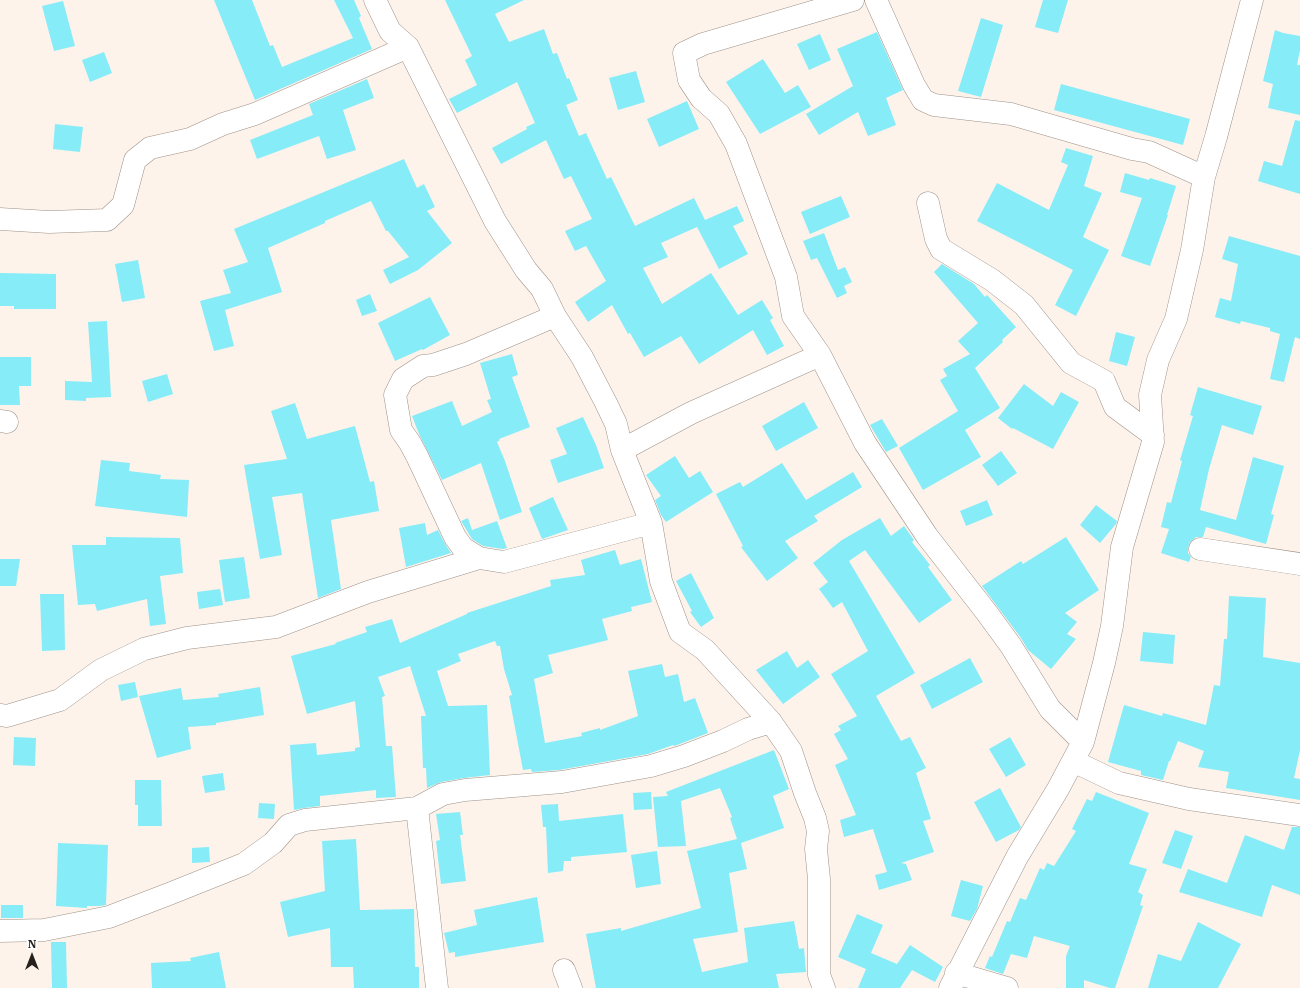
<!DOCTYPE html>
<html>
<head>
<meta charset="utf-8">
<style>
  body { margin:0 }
  #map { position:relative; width:1300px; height:988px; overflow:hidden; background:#fdf3eb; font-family:"IBM Plex Serif",serif }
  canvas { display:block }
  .north { position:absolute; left:12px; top:936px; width:40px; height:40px; -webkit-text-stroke:3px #fff; paint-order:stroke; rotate:0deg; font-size:11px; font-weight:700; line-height:16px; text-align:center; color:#25201d }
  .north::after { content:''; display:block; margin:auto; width:14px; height:18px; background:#25201d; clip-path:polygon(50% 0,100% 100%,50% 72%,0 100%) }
</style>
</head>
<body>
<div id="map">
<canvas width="1300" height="988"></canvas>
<div class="north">N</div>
</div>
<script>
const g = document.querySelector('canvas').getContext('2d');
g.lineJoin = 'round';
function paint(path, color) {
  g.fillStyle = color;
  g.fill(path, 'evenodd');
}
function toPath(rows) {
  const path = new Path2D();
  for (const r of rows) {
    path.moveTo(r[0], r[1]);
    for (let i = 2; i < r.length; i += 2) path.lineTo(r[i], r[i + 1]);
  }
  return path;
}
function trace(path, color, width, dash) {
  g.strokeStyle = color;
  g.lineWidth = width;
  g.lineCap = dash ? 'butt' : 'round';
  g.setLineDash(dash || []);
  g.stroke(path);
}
paint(toPath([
  [214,0,252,0,270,46,273,45,282,67,353,38,334,0,354,0,361,16,359,18,372,49,255,100],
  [445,0,524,0,495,14,509,42,544,29,553,54,557,53,567,79,569,78,578,100,566,105,579,136,586,133,607,179,611,177,635,226,694,198,705,220,737,206,744,221,733,226,748,254,719,269,697,227,661,243,668,257,643,268,662,304,711,273,738,315,762,300,773,318,770,320,784,346,767,355,753,330,699,364,681,336,644,357,630,333,628,334,612,305,588,322,575,302,606,281,586,246,575,251,565,231,592,219,571,176,564,179,546,140,501,164,492,148,527,129,526,127,535,123,517,82,457,113,449,99,477,85,465,60,472,56],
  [1043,0,1068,0,1058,33,1035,27],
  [63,1,75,46,54,51,42,6],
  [981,18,1003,25,981,97,958,91],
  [1275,30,1283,33,1300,36,1300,50,1297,65,1300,65,1300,115,1268,108,1273,84,1263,81],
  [877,32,903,90,886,98,896,125,868,136,858,112,819,135,806,114,853,86,837,49],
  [820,34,831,60,809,70,797,44],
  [104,52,112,73,90,82,82,60],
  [763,59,785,93,798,85,811,107,760,134,726,82],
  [636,71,645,102,618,110,609,78],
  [367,79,374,98,343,110,356,150,327,159,319,136,257,159,250,140,313,115,309,104],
  [1061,84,1190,119,1183,145,1054,110],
  [687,101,699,129,659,147,647,119],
  [1295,120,1300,121,1300,194,1258,181,1264,161,1282,166],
  [55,124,83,127,80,152,53,149],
  [1066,148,1093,156,1084,186,1102,193,1083,237,1109,250,1076,316,1055,305,1073,270,977,221,997,183,1049,210,1068,165,1061,162],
  [404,159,417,188,424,184,435,207,427,211,452,243,418,270,390,284,383,270,409,257,388,231,386,231,371,201,325,221,325,223,268,248,282,292,225,310,234,346,214,351,200,301,231,293,223,270,248,262,234,229],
  [1125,173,1149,180,1150,178,1176,186,1167,215,1168,215,1150,266,1121,256,1142,198,1120,192],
  [841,196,850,217,810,234,801,212],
  [824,233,838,270,845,267,852,282,844,286,847,293,837,298,817,258,811,260,803,241],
  [1229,236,1300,256,1300,339,1295,337,1284,382,1270,379,1280,334,1270,331,1270,328,1241,321,1240,324,1215,317,1220,298,1231,301,1238,264,1222,259],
  [138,260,145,298,122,302,115,264],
  [942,264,974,284,985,297,987,295,1016,327,1002,340,1003,342,975,368,1000,408,965,430,981,457,923,490,899,448,958,411,940,380,947,376,943,369,970,354,958,341,978,323,934,272],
  [0,273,56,274,56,309,14,309,14,306,0,306],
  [370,294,377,311,362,316,356,300],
  [430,297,450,335,423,350,422,349,395,361,378,323],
  [107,321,111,397,86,398,86,401,65,400,65,381,92,382,88,322],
  [1116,332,1135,337,1127,366,1109,361],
  [512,354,518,375,512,377,530,427,499,439,500,440,497,442,505,461,522,512,500,520,481,463,442,480,419,434,412,416,452,401,462,426,492,412,487,400,491,399,480,363],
  [0,357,31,357,31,386,19,386,20,405,0,405],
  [167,374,173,394,148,402,142,381],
  [1024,384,1053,406,1061,392,1079,402,1053,449,1013,428,1012,429,998,418],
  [1198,387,1262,406,1253,435,1222,425,1209,469,1200,510,1236,520,1253,457,1284,466,1271,514,1274,515,1266,544,1206,527,1203,537,1196,537,1190,542,1188,548,1188,553,1191,557,1189,562,1161,553,1169,529,1161,527,1167,502,1171,503,1182,461,1180,460,1193,416,1190,415],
  [804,402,818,428,776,451,762,426],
  [295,403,307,439,355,426,370,482,374,481,379,511,331,520,341,589,318,598,302,493,272,497,282,555,260,559,244,465,287,459,271,411],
  [583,417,596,445,604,468,558,483,550,460,567,454,556,428],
  [882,419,898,446,886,452,870,425],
  [1001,451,1017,473,998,486,982,465],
  [675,456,689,478,700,471,713,492,666,522,661,515,655,500,661,496,646,475],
  [101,460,130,463,129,471,161,475,160,479,189,480,187,517,95,506],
  [782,463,806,500,853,472,862,487,814,516,818,521,785,541,798,558,767,581,741,547,743,546,716,494,740,482,743,487],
  [553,497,568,530,542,539,529,508],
  [987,500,993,515,966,526,960,511],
  [1096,505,1117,521,1116,524,1100,543,1080,525],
  [468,518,472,530,497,521,507,548,503,549,483,546,472,539,461,521],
  [880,518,891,536,904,526,914,540,912,542,930,565,928,567,952,600,919,623,865,550,849,561,915,673,876,696,901,741,910,737,926,768,916,773,931,819,923,821,934,852,901,863,906,864,912,880,879,890,875,875,887,872,873,829,844,837,840,820,856,815,835,765,848,759,834,734,841,730,838,726,857,716,831,674,868,651,842,602,833,608,819,589,828,582,813,563,842,540],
  [425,523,427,535,438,530,444,542,451,553,406,567,399,528],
  [106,537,180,538,183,573,160,576,166,624,150,626,147,599,97,611,95,604,78,605,72,545,106,545],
  [1066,537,1099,590,1065,613,1077,622,1067,634,1076,639,1051,669,1028,650,1021,638,982,586,1021,561,1023,564],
  [615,550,620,565,641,559,652,602,631,607,632,611,602,619,608,640,548,655,553,673,534,679,545,743,582,736,581,733,600,728,600,730,638,716,628,671,662,664,665,677,678,674,684,702,695,698,708,733,677,745,674,746,673,745,648,754,559,770,532,772,531,769,523,770,509,696,512,695,504,669,500,646,497,646,495,641,458,654,461,661,437,671,448,706,487,705,490,775,464,778,441,782,427,788,426,768,423,768,421,716,426,716,410,666,378,677,385,696,382,697,386,746,392,746,396,797,376,798,376,790,320,796,320,806,304,808,294,810,290,745,316,743,317,755,355,751,355,748,360,747,355,701,307,714,291,656,336,644,335,643,367,632,365,627,392,619,400,643,467,614,467,613,551,586,550,580,585,575,581,560],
  [244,557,250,598,225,602,219,560],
  [0,559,20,559,16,586,0,586],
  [691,573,714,618,701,627,690,612,692,611,676,581],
  [220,589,223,605,199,609,197,592],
  [40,594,64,594,65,650,42,651],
  [1229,596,1266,598,1263,657,1300,663,1300,750,1294,778,1300,779,1300,800,1226,788,1229,772,1198,767,1204,751,1178,741,1170,761,1169,761,1163,780,1141,775,1141,771,1108,762,1124,705,1162,716,1163,713,1206,725,1214,685,1220,686,1224,639,1227,639],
  [1143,632,1175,635,1173,664,1140,661],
  [787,651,797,668,808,660,820,677,783,704,756,670],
  [970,658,983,682,932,709,920,685],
  [135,682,138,697,121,701,118,685],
  [260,687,264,715,216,723,216,725,188,727,191,749,157,758,139,696,181,688,183,700,219,697,218,694],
  [14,737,36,738,35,766,13,765],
  [1010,737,1026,765,1006,777,989,749],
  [774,750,789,789,773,796,784,828,741,843,747,869,729,873,738,932,693,939,702,972,748,962,744,928,794,921,799,949,804,948,806,972,776,974,779,988,596,988,586,934,621,928,621,931,701,908,687,851,737,839,730,818,732,817,720,788,681,801,686,846,658,847,653,797,668,796,666,792],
  [223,773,225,790,205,793,202,776],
  [135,780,161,780,162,826,138,826,138,805,135,805],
  [1000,788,1021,827,1019,830,996,842,974,802],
  [651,792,652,809,634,810,633,793],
  [1096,792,1149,813,1129,864,1147,869,1138,892,1143,895,1140,905,1143,906,1115,988,1110,988,1084,980,1084,988,1066,988,1066,956,1070,946,1034,936,1027,958,1011,954,1003,974,985,968,990,956,992,957,1007,921,1010,922,1020,898,1026,900,1040,868,1044,870,1047,863,1054,866,1076,831,1072,829,1087,799,1092,801],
  [259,803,275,804,274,819,258,818],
  [558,804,559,821,623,814,627,852,571,857,571,861,564,861,563,871,548,873,546,827,543,827,541,805],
  [460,812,463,835,460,835,466,881,441,884,436,841,440,840,436,814],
  [1292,827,1300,827,1300,895,1272,885,1262,917,1179,892,1188,869,1227,883,1245,835,1284,850],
  [1175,830,1193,836,1181,869,1162,863],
  [356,839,360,910,414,909,415,967,419,967,419,988,354,988,353,967,331,967,330,928,288,937,280,902,325,891,322,841],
  [58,843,108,845,106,905,99,906,87,906,87,908,56,906],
  [209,847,210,862,192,863,192,848],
  [657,851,661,884,636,888,631,855],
  [961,880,983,886,977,909,970,921,951,916],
  [537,897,544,942,455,957,455,952,449,953,444,933,477,925,474,910],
  [1,905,23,905,23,918,1,918],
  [857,914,883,925,871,953,897,964,910,945,943,967,935,982,912,970,900,988,858,988,866,969,838,957],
  [1198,922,1241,944,1218,988,1148,988,1158,954,1181,961],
  [51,942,66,942,67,988,52,988],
  [219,952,226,988,152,988,151,963,191,961,190,958]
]), '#85ecf8');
const minor = toPath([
  [375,0,390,31,408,47,495,221,526,270,542,289,555,316,582,357,606,403,616,424,622,450,651,523,661,581,680,632,705,650,771,722,791,751,805,793,815,818,818,831,816,849,819,879,819,975,824,988],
  [876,0,914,85,923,100,934,105,1011,114,1132,149,1149,152,1204,177],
  [928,203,936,239,941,249,992,280,1024,305,1071,363,1104,381,1115,407,1153,435],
  [0,219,49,222,107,220,123,205,135,160,150,148,190,139,223,124,255,114,408,47],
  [555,316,466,354,433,365,423,366,403,379,395,395,401,430,410,443,417,456,455,537,463,548,479,558,504,562,651,523],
  [820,355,793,316,786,277,736,144,719,114,701,98,689,80,684,53,703,44,853,0],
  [0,421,7,422],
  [622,450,691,413,820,355,865,443,927,536,987,613,1011,646,1050,709,1083,742],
  [1200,549,1300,564],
  [0,715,7,716,60,700,101,670,144,649,187,638,276,627,368,592,479,558],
  [1073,761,1119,783,1189,799,1300,815],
  [0,931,44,930,109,917,169,894,244,864,273,843,289,825,305,820,417,808],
  [564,970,571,988],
  [956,973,1007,988],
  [437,988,417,808,443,794,465,790,562,782,651,766,684,756,723,741,748,729,771,722],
  [950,988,1017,857,1058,789,1083,742,1104,663,1112,626,1122,547,1153,442,1150,395,1158,360,1176,319,1192,250,1204,177,1216,137,1252,0]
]);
trace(minor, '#9e9289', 23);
trace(minor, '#fff', 22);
</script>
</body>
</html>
